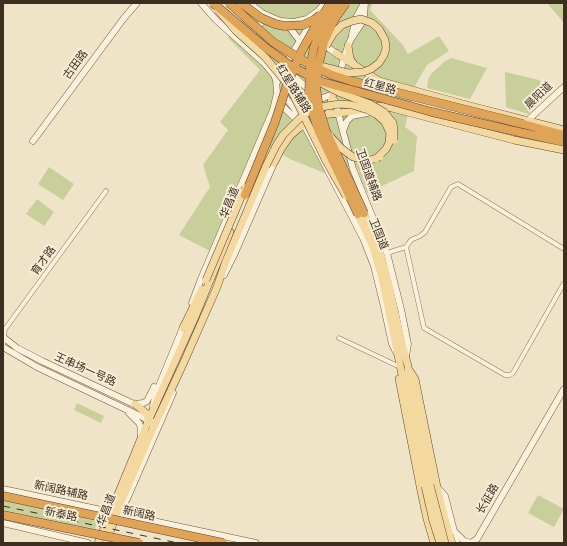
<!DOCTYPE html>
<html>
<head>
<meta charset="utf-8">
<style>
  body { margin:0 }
  #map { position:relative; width:567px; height:546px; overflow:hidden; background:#f0e4c8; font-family:"Source Serif 4",serif }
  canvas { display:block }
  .frame { position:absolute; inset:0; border:4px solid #3d2e20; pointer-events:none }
</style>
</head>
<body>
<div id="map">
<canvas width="567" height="546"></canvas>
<div class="frame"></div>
</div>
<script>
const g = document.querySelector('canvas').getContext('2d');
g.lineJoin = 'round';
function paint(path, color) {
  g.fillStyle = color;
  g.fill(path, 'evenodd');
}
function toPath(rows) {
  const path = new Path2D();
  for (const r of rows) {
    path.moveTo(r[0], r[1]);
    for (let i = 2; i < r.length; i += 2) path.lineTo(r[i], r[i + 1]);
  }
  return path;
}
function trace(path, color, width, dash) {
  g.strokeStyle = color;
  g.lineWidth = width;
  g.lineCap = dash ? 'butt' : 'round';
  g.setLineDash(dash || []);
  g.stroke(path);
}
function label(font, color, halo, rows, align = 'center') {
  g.font = font + ' "Source Serif 4","Noto Sans SC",serif';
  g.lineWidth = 4;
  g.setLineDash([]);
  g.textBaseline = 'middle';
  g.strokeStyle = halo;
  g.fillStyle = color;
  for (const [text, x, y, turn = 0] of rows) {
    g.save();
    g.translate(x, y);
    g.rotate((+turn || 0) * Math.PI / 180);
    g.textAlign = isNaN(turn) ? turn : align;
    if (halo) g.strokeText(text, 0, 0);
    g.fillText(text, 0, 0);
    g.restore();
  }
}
paint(toPath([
  [252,3,373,3,370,10,402,44,408,54,439,36,449,51,427,65,416,84,405,127,417,136,414,171,367,193,355,164,327,174,292,160,257,141,230,200,210,251,179,235,210,187,203,165,228,130,220,122,260,70,228,38,250,9],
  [547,3,564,3,564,23],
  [451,58,487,68,470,99,427,88,428,80,431,74,445,61],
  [505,72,539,80,550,93,528,114,506,107],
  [49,167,74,184,63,200,38,184],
  [37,199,54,212,44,226,26,214],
  [77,403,104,416,101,423,74,410],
  [538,495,564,509,554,527,528,513],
  [3,500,98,521,95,529,3,510]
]), '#c9cf9b');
const street = toPath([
  [406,247,411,240,420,236,425,232,451,187,458,184,564,249],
  [387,253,406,247,424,328,505,375,510,375,513,373,564,283],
  [339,338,400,367],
  [3,344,5,329,8,325,106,191],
  [455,533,458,543]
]);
const secondary = toPath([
  [201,3,216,20,265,64,274,75,277,82],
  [249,3,262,13,273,18,281,21,294,22,307,19,318,11,325,3],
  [286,23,300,41],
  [352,35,356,18,364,3],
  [248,38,267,16],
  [303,40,330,49,338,55],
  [281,67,287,70,316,96,323,98,333,94,348,46,351,39,361,24,364,15,365,3],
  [283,94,299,115,363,238,374,266,384,307,392,344,396,352],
  [335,101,353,169,387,253,401,309,408,344,406,356],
  [278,102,300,123],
  [528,120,564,87],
  [343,131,347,121,352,116,372,112],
  [33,141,124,18,137,3],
  [224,275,234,255,274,163],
  [192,303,201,279,273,110,277,93,276,80,318,11],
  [3,337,17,348,42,361,138,406],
  [3,347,37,367,159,425],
  [135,404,143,403,147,401,154,387],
  [153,406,156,393,184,325],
  [129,413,139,423,141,428,141,437],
  [437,487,445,496,454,531,464,541,471,543,477,539,564,389],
  [3,489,256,543],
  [120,510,127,499,173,393],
  [3,523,88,543]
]);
const primary = toPath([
  [348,46,350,59,353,63],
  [336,53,379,81,474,107,564,130],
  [329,110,333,94],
  [274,163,281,149,290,136,299,128,311,120,322,115,348,112,380,106,392,108,514,140,564,150],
  [364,213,378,245,387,277,402,344,408,366,409,378,430,485],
  [358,214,373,247,382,278,425,486],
  [183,328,202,289],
  [410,371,415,379,437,487,445,519,452,543],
  [399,379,421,491,427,519,434,543],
  [135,404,146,413,150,423],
  [98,543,149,419,195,317,230,232],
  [106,543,121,502,150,435,184,362,217,287,226,261,266,166]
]);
const highway = toPath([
  [523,124,564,135],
  [523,133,564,142]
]);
trace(street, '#8d765c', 5);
trace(secondary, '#6f573f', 7);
trace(primary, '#5b4430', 8);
trace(highway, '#5b4430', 9);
trace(street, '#faf1dc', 4);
trace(secondary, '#faf1dc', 6);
trace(primary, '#f3d9a0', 7);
trace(highway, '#e0a458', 8);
trace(toPath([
  [3,506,178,543]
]), '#3d2e20', 1, [7, 7]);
const primaryBridge = toPath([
  [218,10,236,31,265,57,289,86,326,161,346,196],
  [316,65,348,73,363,72,371,69,379,63,384,55,386,48,385,40,379,29,372,23,361,19,352,21,342,25,333,34,326,46],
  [321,83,338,92,370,104,384,112,393,123,394,132,394,140],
  [330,136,341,148,353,157,367,161,380,157],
  [266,166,276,146,283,135,300,118,310,111,321,107,339,104,352,105,368,110,376,114,385,122,390,133,389,143,386,149,376,159],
  [206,280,245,188],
  [430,485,445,543],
  [425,486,433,521,440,543]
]);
const highwayBridge = toPath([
  [213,3,266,48,291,66,319,81,432,112,523,133],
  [229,3,273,42,307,63,332,75,351,81,523,124],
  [241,3,261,18,275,24,284,26,303,25,314,20,320,15],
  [339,3,324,24,314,47,310,68,309,92,312,111,319,132,358,214],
  [346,3,334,20,324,42,319,63,316,87,319,108,326,131,364,213],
  [245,195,275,122,286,88,299,56,314,29,330,4],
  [3,496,223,543],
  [3,515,139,543]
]);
trace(primaryBridge, '#5b4430', 8, []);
trace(highwayBridge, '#5b4430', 9, []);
trace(primaryBridge, '#f3d9a0', 7);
trace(highwayBridge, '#e0a458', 8);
label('11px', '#3d2e20', '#f7eed8', [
  ["古田路",76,65,-54],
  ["红星路",380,87,15],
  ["红星路辅路",293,89,58],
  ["晨阳道",539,96,-44],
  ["卫国道辅路",368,175,70],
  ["华昌道",230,203,-68],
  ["卫国道",378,234,68],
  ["育才路",44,261,-54],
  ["王串场一号路",85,370,24],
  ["新阔路辅路",61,491,12],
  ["长征路",488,499,-60],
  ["华昌道",107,510,-69],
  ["新阔路",139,514,12],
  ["新泰路",61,515,11]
]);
</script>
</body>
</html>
